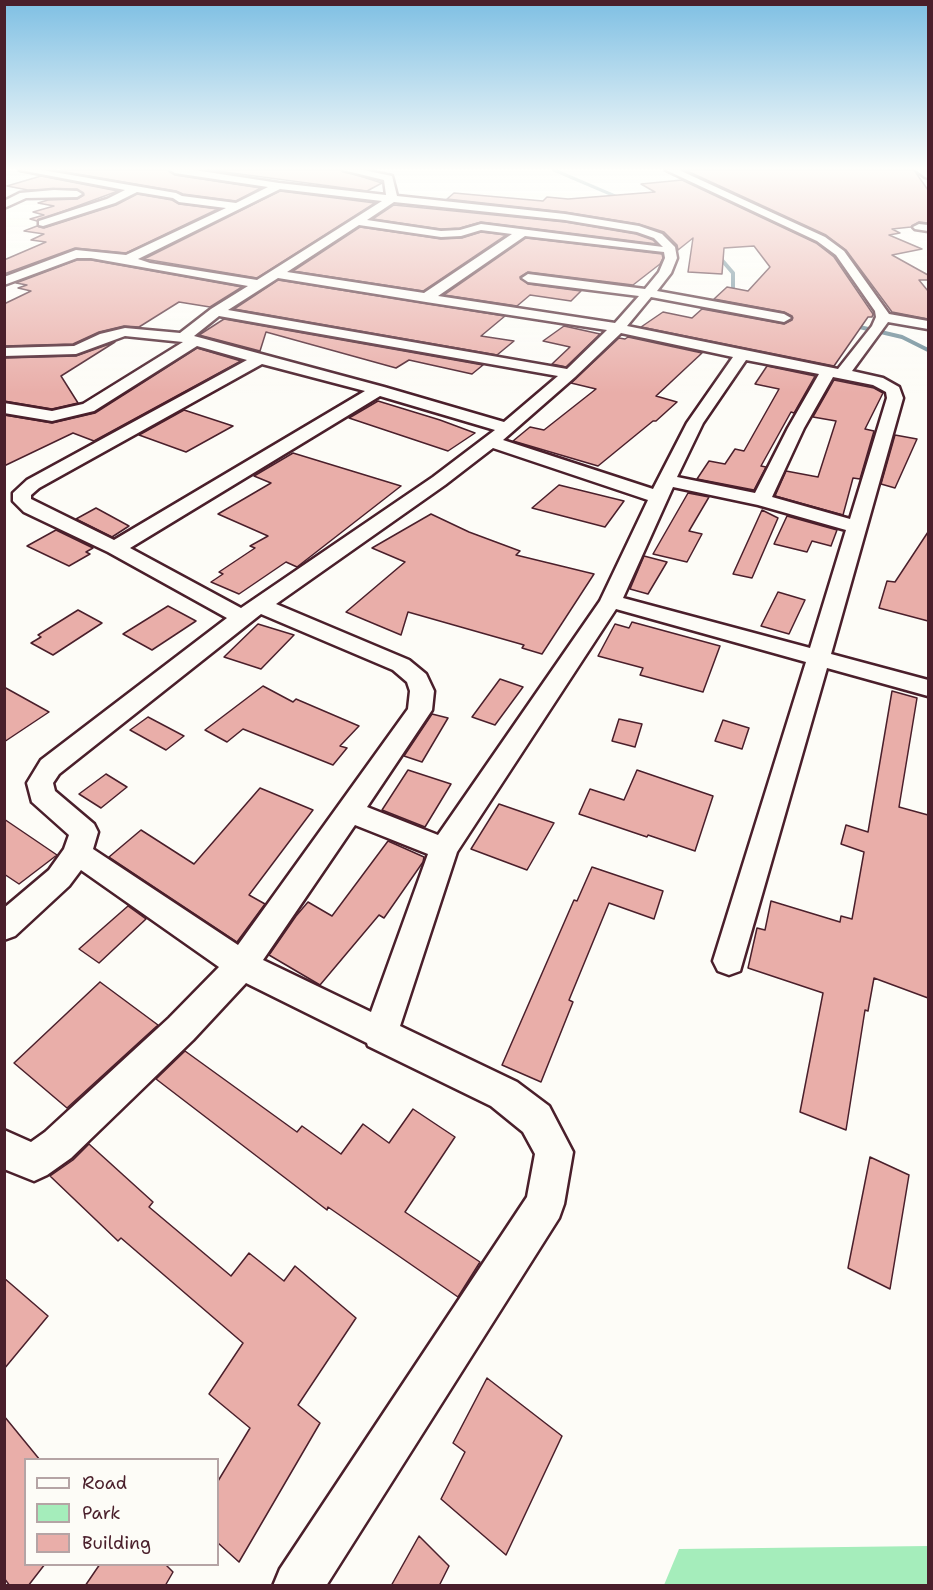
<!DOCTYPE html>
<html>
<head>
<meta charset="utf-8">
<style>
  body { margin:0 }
  #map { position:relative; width:933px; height:1590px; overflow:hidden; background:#fdfcf7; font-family:"Shantell Sans",sans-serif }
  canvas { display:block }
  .frame { position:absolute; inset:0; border:6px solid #4a1f2b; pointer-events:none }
  .legend { position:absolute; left:24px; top:1458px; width:195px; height:108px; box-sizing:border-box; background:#fdfcf7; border:2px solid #b5a4a5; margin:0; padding:8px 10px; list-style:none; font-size:18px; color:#4a1f2b }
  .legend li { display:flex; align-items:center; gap:12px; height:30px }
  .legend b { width:30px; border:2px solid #b5a4a5 }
</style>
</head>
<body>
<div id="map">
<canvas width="933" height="1590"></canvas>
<div class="frame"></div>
<ul class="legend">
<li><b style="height:8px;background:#fdfcf7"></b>Road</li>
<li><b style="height:16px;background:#a5edbb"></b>Park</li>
<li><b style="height:16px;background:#e9aea9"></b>Building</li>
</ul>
</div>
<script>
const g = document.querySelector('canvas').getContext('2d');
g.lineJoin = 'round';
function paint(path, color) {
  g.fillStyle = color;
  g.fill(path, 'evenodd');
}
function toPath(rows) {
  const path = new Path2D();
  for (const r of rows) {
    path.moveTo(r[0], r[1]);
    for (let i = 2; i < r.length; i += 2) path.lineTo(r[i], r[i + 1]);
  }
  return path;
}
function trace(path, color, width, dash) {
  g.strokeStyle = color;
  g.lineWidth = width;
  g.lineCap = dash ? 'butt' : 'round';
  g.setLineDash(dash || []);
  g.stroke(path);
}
paint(toPath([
  [928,1546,928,1585,664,1585,679,1549]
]), '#a5edbb');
trace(toPath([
  [554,170,622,199],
  [717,254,722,260]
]), '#6a8995', 3);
trace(toPath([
  [721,259,733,273,733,291,737,300,750,306,795,316],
  [851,325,902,337,928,350]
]), '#6a8995', 4);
const building = toPath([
  [63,170,168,170,175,175,261,188,236,201,183,194,176,191,60,171,63,170],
  [210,170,341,170,382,183,367,191,210,170],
  [685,170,914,170,928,190,928,223,919,222,911,227,892,229,900,233,889,235,922,249,892,255,928,275,928,280,919,280,928,291,928,319,892,312,846,250,826,235,685,170],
  [41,176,118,191,37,221,30,219,44,215,33,212,54,206,38,203,48,200,77,199,84,195,77,189,28,190,7,186,41,176],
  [682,180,816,243,834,257,873,314,872,317,868,317,834,366,641,327,663,312,692,318,702,309,784,324,792,320,792,316,784,312,714,299,727,287,748,291,770,267,754,246,724,248,722,274,688,272,693,238,678,250,677,245,664,232,639,224,565,212,447,199,454,193,543,201,547,197,568,199,655,192,641,184,682,180],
  [280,191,375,203,257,278,144,259,280,191],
  [137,194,172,200,179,204,218,209,126,253,75,248,4,274,4,260,46,242,31,240,44,234,24,231,37,226,44,228,116,205,137,194],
  [394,205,565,222,636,234,653,240,657,244,481,222,460,228,441,229,373,219,394,205],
  [360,227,441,239,462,238,481,232,506,235,423,291,293,271,360,227],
  [526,238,662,254,663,258,660,264,633,285,528,272,520,277,528,284,581,291,571,301,530,295,517,306,444,295,526,238],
  [77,260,91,260,242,287,210,307,179,302,139,327,124,326,99,332,73,344,4,346,4,304,31,291,18,288,27,285,16,283,77,260],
  [278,280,505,316,481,336,514,341,497,355,234,309,278,280],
  [224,319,483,365,472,374,409,360,396,368,266,332,260,351,199,335,224,319],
  [564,326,600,334,566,367,552,364,570,347,543,341,564,326],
  [628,337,702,353,656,396,677,402,656,421,653,421,598,466,513,441,530,427,544,430,596,389,571,383,619,338,625,339,628,337],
  [115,342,61,376,78,403,52,409,4,401,4,358,76,356,115,342],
  [197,348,241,361,94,441,73,433,4,466,4,415,52,423,95,413,197,348],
  [767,366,815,376,794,413,791,412,761,466,766,467,754,490,697,479,709,461,725,464,735,449,744,451,779,389,755,384,767,366],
  [834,380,874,388,883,393,865,429,874,431,860,479,853,478,843,515,775,496,786,471,818,477,836,421,813,417,834,380],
  [378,401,440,420,475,433,448,451,349,418,378,401],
  [184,410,233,426,186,452,139,435,184,410],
  [895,435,917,439,895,488,881,484,895,435],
  [293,453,401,486,297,567,286,562,239,594,211,582,223,574,219,572,255,548,250,546,268,536,218,514,271,483,254,476,293,453],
  [559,485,624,501,605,527,532,508,559,485],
  [688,493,709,497,689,531,702,534,687,562,653,554,688,493],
  [96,508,129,526,112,537,76,519,96,508],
  [762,510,778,518,752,578,733,574,762,510],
  [431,514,469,532,520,551,516,555,594,574,542,654,522,648,524,645,408,612,401,635,346,612,405,562,372,548,431,514],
  [787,516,837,530,831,546,812,541,807,552,774,544,787,516],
  [56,530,93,548,86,552,90,554,69,566,27,546,56,530],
  [928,532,928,621,879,608,887,581,895,582,928,532],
  [644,556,667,562,648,594,630,589,644,556],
  [778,592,805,600,789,634,761,626,778,592],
  [168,606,196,621,152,650,123,634,168,606],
  [78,610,102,623,53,655,31,643,41,637,38,635,78,610],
  [632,622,720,646,703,692,640,675,643,668,598,656,615,624,629,628,632,622],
  [258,624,294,635,261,669,224,657,258,624],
  [500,679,523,687,495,725,472,717,500,679],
  [263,686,293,702,296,699,359,726,340,746,347,748,333,765,243,729,227,742,205,730,263,686],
  [4,687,49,712,4,742,4,687],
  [892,691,917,698,899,807,928,815,928,998,874,978,868,1011,865,1010,846,1130,800,1112,823,993,748,968,757,928,765,930,771,901,840,922,841,916,852,919,864,852,841,844,846,825,868,832,892,691],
  [432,714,448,718,422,762,404,756,432,714],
  [148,717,184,736,166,750,130,730,148,717],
  [619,719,642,724,635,747,612,741,619,719],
  [723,720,749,728,742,749,715,741,723,720],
  [408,770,451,784,425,827,382,810,408,770],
  [637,770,713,796,695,851,648,835,647,837,579,814,590,789,624,800,637,770],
  [106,774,127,787,101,808,79,794,106,774],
  [260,788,313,810,249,895,265,904,237,942,109,857,141,830,194,864,260,788],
  [499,804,554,823,527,870,471,849,499,804],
  [4,819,57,855,19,884,4,874,4,819],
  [388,841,424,857,423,862,384,918,379,915,320,985,269,955,296,916,308,902,332,916,388,841],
  [592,867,663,891,654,919,609,903,569,1000,573,1002,541,1082,502,1065,574,900,577,901,592,867],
  [128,906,146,919,99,963,79,949,128,906],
  [100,982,158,1025,67,1108,14,1063,100,982],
  [185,1051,297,1132,302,1126,341,1154,363,1124,389,1143,413,1109,455,1137,405,1212,480,1262,458,1297,328,1207,327,1210,156,1079,185,1051],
  [89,1144,153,1202,149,1207,231,1276,249,1253,284,1281,295,1266,356,1318,298,1405,320,1423,239,1562,218,1543,218,1481,250,1428,209,1394,243,1343,121,1238,118,1241,50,1176,73,1160,89,1144],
  [870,1157,909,1175,890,1289,848,1268,870,1157],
  [4,1278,48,1316,4,1369,4,1278],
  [487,1378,562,1436,506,1555,441,1499,465,1452,453,1443,487,1378],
  [4,1416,40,1460,26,1460,26,1564,45,1564,28,1586,10,1586,4,1578,4,1416],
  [419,1536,449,1566,439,1586,391,1586,419,1536],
  [100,1564,165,1564,173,1572,165,1586,85,1586,100,1564]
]);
paint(building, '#e9aea9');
trace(building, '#4a1f2b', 1.5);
const minor = toPath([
  [20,170,42,170,176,193,182,196,236,203,268,187,175,173,170,170,194,170,279,183,386,195,384,180,343,170,363,170,392,176,397,196,565,214,639,226,662,234,675,247,677,258,671,273,657,291,784,314,791,318,784,322,651,297,627,326,838,369,872,326,876,317,875,311,836,255,817,241,666,170,679,170,825,237,844,251,889,314,928,321,928,329,888,322,852,371,883,378,899,387,903,398,831,654,928,680,928,696,827,668,740,971,729,975,718,971,713,961,806,662,616,609,457,852,400,1026,517,1082,549,1106,573,1152,564,1204,559,1218,326,1586,273,1586,280,1569,527,1197,535,1154,523,1132,491,1106,368,1046,367,1043,246,983,193,1040,71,1158,47,1175,34,1181,4,1169,4,1130,31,1142,45,1132,169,1018,219,967,81,870,69,886,15,936,4,940,4,908,49,870,64,849,69,835,32,802,27,783,41,760,227,618,108,552,24,512,13,501,13,493,27,480,247,360,197,346,94,411,52,421,4,413,4,403,52,411,83,404,183,342,125,336,76,354,4,356,4,348,74,346,100,334,125,328,180,333,211,309,248,286,91,258,77,258,4,285,4,277,76,250,126,255,226,208,179,202,173,198,137,192,115,203,43,226,39,225,39,221,107,199,125,190,20,170],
  [280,189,382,201,257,280,150,263,138,259,280,189],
  [394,202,565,220,637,232,654,238,663,247,481,224,460,230,441,231,367,220,394,202],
  [359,225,441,237,461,236,481,230,512,234,424,293,287,272,359,225],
  [525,236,664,252,665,258,659,272,645,289,528,274,522,278,528,282,639,296,615,323,438,296,525,236],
  [278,278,426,302,607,330,567,369,228,310,278,278],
  [219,316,558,376,504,422,384,387,194,336,219,316],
  [621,333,733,357,687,423,653,489,503,440,575,377,621,333],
  [746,360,819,374,788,428,755,493,677,477,703,423,746,360],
  [262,364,365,391,114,540,31,499,31,495,39,488,262,364],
  [833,377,873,385,886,392,887,398,850,519,772,497,804,428,833,377],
  [380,396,495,430,433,477,241,608,130,548,380,396],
  [493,448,648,500,600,601,438,835,367,807,432,710,434,691,426,674,409,660,276,604,445,485,493,448],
  [673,487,758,505,846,530,810,648,623,598,673,487],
  [261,614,393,670,407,682,410,691,408,709,238,945,93,849,98,832,94,824,55,791,53,783,59,774,261,614],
  [355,825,428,854,371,1012,263,960,355,825],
  [916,170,927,170,928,178,925,177,916,170],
  [54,190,77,191,82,194,77,197,26,198,4,208,4,201,20,193,54,190],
  [919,224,928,225,928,231,915,229,913,227,919,224]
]);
trace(minor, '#4a1f2b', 5);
paint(minor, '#fdfcf7');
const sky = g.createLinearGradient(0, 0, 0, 393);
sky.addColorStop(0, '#7ebfe3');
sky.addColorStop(0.43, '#fefefb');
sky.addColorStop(1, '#fefefb00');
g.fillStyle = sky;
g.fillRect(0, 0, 933, 393);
</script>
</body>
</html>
